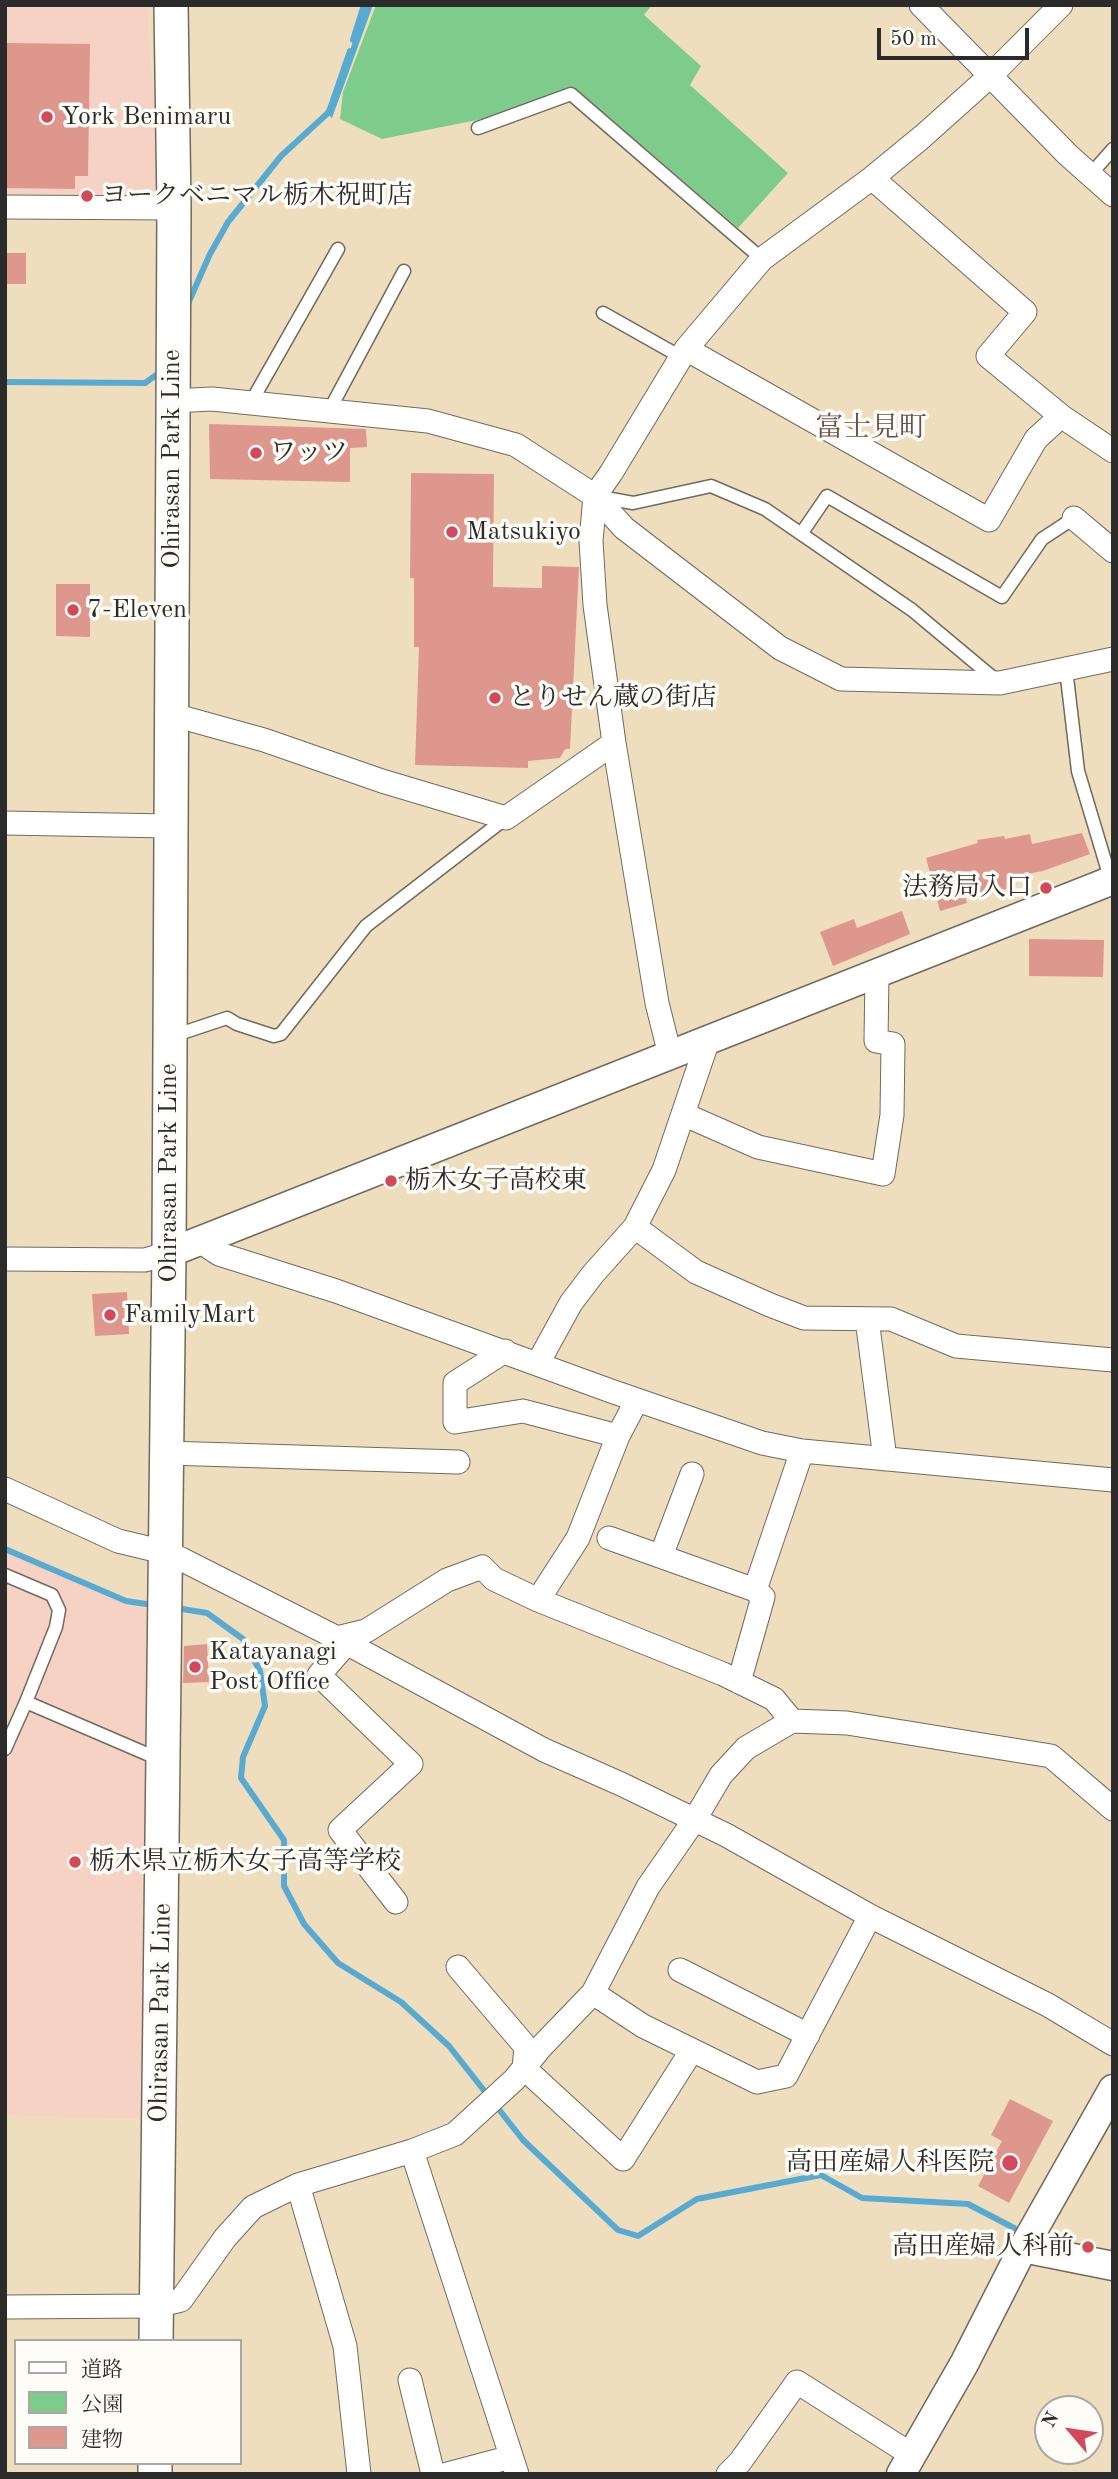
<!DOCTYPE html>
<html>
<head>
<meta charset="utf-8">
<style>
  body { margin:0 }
  #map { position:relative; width:1118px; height:2479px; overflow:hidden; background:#efdebd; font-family:"Old Standard TT","Noto Serif JP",serif }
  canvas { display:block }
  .frame { position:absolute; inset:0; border:7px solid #2b2b2b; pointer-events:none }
  .legend { position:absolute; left:14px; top:2339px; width:228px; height:126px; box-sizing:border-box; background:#fdfcf7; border:2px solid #a9a8a5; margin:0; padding:9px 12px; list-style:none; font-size:21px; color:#2b2b2b }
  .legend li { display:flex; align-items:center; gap:14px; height:35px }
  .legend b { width:35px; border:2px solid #a9a8a5 }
  .north { position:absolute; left:1034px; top:2395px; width:70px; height:70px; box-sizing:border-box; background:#fdfcf7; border:2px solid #a9a8a5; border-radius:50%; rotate:299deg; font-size:19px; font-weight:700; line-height:28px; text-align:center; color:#2b2b2b }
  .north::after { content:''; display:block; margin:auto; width:24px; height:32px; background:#d1495b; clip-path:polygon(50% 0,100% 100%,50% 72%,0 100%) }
  .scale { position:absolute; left:877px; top:28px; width:152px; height:32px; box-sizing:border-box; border:4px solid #2b2b2b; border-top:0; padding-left:9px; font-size:21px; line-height:24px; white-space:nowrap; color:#2b2b2b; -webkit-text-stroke:5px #fdfcf7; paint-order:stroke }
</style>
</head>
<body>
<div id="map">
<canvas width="1118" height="2479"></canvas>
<div class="frame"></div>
<ul class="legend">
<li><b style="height:9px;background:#fff"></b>道路</li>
<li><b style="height:19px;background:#7ecc8c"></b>公園</li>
<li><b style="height:19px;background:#de978d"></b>建物</li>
</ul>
<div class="north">N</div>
<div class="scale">50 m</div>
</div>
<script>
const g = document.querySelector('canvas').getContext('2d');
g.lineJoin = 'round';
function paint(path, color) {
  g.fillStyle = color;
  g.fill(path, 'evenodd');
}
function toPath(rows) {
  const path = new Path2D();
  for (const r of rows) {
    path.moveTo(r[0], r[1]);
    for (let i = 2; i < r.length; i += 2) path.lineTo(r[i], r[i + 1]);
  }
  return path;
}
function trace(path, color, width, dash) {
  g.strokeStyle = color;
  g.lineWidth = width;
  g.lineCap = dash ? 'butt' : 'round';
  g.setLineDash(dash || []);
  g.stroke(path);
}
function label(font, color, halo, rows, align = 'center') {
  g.font = font + ' "Old Standard TT","Noto Serif JP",serif';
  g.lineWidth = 7;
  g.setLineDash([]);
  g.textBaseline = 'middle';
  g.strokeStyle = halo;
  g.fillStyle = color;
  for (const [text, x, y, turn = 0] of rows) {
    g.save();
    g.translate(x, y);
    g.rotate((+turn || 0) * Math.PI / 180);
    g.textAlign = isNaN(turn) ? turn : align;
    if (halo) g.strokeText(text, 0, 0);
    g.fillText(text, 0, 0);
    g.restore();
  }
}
paint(toPath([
  [5,5,149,5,148,26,156,123,157,197,5,196],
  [5,1549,147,1610,141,2119,5,2115]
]), '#f6d2c4');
paint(toPath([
  [376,5,652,5,644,15,701,66,690,85,788,173,738,228,574,87,482,119,382,139,340,119,343,92]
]), '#7ecc8c');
paint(toPath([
  [365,5,373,5,332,118,325,112,337,90]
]), '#57aad2');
trace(toPath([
  [353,40,364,5],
  [187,306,210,254,228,222,281,156,329,112,350,51],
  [5,382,145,383,159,373,161,367],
  [5,1549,126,1601,146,1604],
  [182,1609,207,1613,243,1639,260,1671,265,1706,243,1757,241,1778,284,1840,284,1886,304,1924,338,1963,401,2002,449,2046,523,2140,618,2230,638,2236,697,2199,821,2175,862,2198,968,2204,1014,2228]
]), '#57aad2', 6);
paint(toPath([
  [5,43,90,44,88,176,75,176,75,189,5,188],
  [5,253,26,253,26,284,5,284],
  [209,424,366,429,367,447,350,448,350,482,210,479],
  [411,473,494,474,493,587,542,588,542,566,579,567,570,749,565,749,560,758,528,761,528,768,415,765,419,647,414,647,414,578,410,578],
  [56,584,90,584,90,637,56,636],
  [1082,833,1090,854,1043,871,1011,877,1012,888,965,896,967,903,940,911,926,858,978,843,977,840,1004,836,1005,839,1030,834,1032,844],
  [902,911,910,934,833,966,820,932,854,919,857,928],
  [1029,939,1104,940,1103,977,1029,976],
  [127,1292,129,1334,95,1336,92,1294],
  [207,1644,209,1682,183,1683,184,1646],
  [1010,2099,1053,2121,1009,2203,978,2186,1002,2141,991,2135]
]), '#de978d');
const service = toPath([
  [478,128,571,94,762,259],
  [1090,175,1113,149],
  [603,313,681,357],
  [250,404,338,249],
  [329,411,404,271],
  [600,497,633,503,711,486,765,509,912,610,997,681],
  [801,534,827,496,1002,597,1042,539,1074,518],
  [1066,669,1078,771,1111,881],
  [173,1036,227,1018,237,1024,274,1036,281,1034,366,926,506,818],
  [5,1575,52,1595,59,1610,56,1627,26,1702,161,1760],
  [5,1749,26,1702]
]);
const minor = toPath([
  [921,5,1068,155,1113,195],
  [872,178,1025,312,988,356,1061,416,1113,451],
  [5,207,174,208],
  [686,349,989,520,1036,439,1061,416],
  [172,401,212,399,428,421,516,445,595,496,624,528,780,648,841,679,1000,683,1113,659],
  [1074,518,1113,551],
  [170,714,264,740,382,781,506,818,614,743,657,1003,670,1055],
  [614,743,595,605,591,541,595,496,611,473,686,349,762,259,872,178,922,137,989,77,1061,5],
  [5,823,169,826],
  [683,1114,758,1147,883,1174,892,1115,893,1044,876,1041,877,973],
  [635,1227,696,1272,770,1305,804,1318,891,1319,956,1346,1113,1360],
  [198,1240,219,1254,336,1291,611,1391,762,1443,802,1451,1113,1480],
  [5,1259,145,1260,169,1253],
  [867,1319,885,1459],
  [505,1351,455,1383,455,1422,523,1411,618,1436],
  [538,1363,571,1303,593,1274,635,1227,664,1170,708,1040],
  [167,1453,458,1462],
  [5,1489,118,1541,164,1552,181,1559,337,1638,544,1750,621,1784,726,1835,870,1916,1048,2005,1113,2044],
  [609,1538,755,1590,802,1451],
  [661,1556,692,1474],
  [538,1600,578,1538,618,1436,637,1400],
  [337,1638,366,1631,447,1580,482,1567,494,1579,538,1600,723,1674,774,1699,792,1721],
  [347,1643,319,1675,411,1764,340,1830,396,1902],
  [739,1682,763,1597,755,1590],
  [458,1967,526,2047,524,2068,623,2159,692,2050],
  [680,1970,808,2035],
  [593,1993,643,2026,757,2082,786,2076,870,1916],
  [412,2151,455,2134,514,2080,541,2047,593,1993,648,1887,695,1819,721,1775,746,1748,792,1721,847,1723,1051,1756,1113,1809],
  [298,2185,345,2346,359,2474],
  [5,2307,156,2306,181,2300,225,2238,253,2207,298,2185,412,2151,517,2474],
  [410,2380,433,2474],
  [447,2474,511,2457],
  [728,2474,740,2462,797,2382,912,2455]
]);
const tertiary = toPath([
  [169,1253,1113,880],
  [1023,2248,1113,2266],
  [901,2474,964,2364,1023,2248,1113,2089]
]);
const secondary = toPath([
  [156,2341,169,1253,174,208,171,5],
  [155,2474,155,2463]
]);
trace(service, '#706a5e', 15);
trace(minor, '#706a5e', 25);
trace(tertiary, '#706a5e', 31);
trace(secondary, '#706a5e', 36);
trace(service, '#fff', 12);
trace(minor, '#fff', 23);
trace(tertiary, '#fff', 28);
trace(secondary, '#fff', 33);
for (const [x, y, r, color] of [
  [47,117,7,"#d1495b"],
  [87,196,7,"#d1495b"],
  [256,453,7,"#d1495b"],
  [452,532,7,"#d1495b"],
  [73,610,7,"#d1495b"],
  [495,698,7,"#d1495b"],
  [1046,888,7,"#d1495b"],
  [391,1181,7,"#d1495b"],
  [110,1315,7,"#d1495b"],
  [195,1667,7,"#d1495b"],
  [75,1862,7,"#d1495b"],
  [1010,2163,9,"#d1495b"],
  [1088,2247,7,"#d1495b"]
]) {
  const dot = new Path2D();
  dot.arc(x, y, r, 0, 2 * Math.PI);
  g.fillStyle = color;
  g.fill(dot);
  trace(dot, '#fdfcf7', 2.5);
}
label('26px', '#2b2b2b', '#fdfcf7', [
  ["York Benimaru",61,117],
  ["ヨークベニマル栃木祝町店",101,196],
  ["ワッツ",270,453],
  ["Matsukiyo",466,532],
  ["7-Eleven",87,610],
  ["とりせん蔵の街店",509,698],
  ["法務局入口",1032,888,"right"],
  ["栃木女子高校東",405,1181],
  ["FamilyMart",124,1315],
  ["Katayanagi",209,1652],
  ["Post Office",209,1682],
  ["栃木県立栃木女子高等学校",89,1862],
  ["高田産婦人科医院",994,2163,"right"],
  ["高田産婦人科前",1074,2247,"right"]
], 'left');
label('26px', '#2b2b2b', '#fdfcf7', [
  ["Ohirasan Park Line",172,459,-90],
  ["Ohirasan Park Line",169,1173,-90],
  ["Ohirasan Park Line",161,2013,-89]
]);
label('28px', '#6a514d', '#fdfcf7', [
  ["富士見町",871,429]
]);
</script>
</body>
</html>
